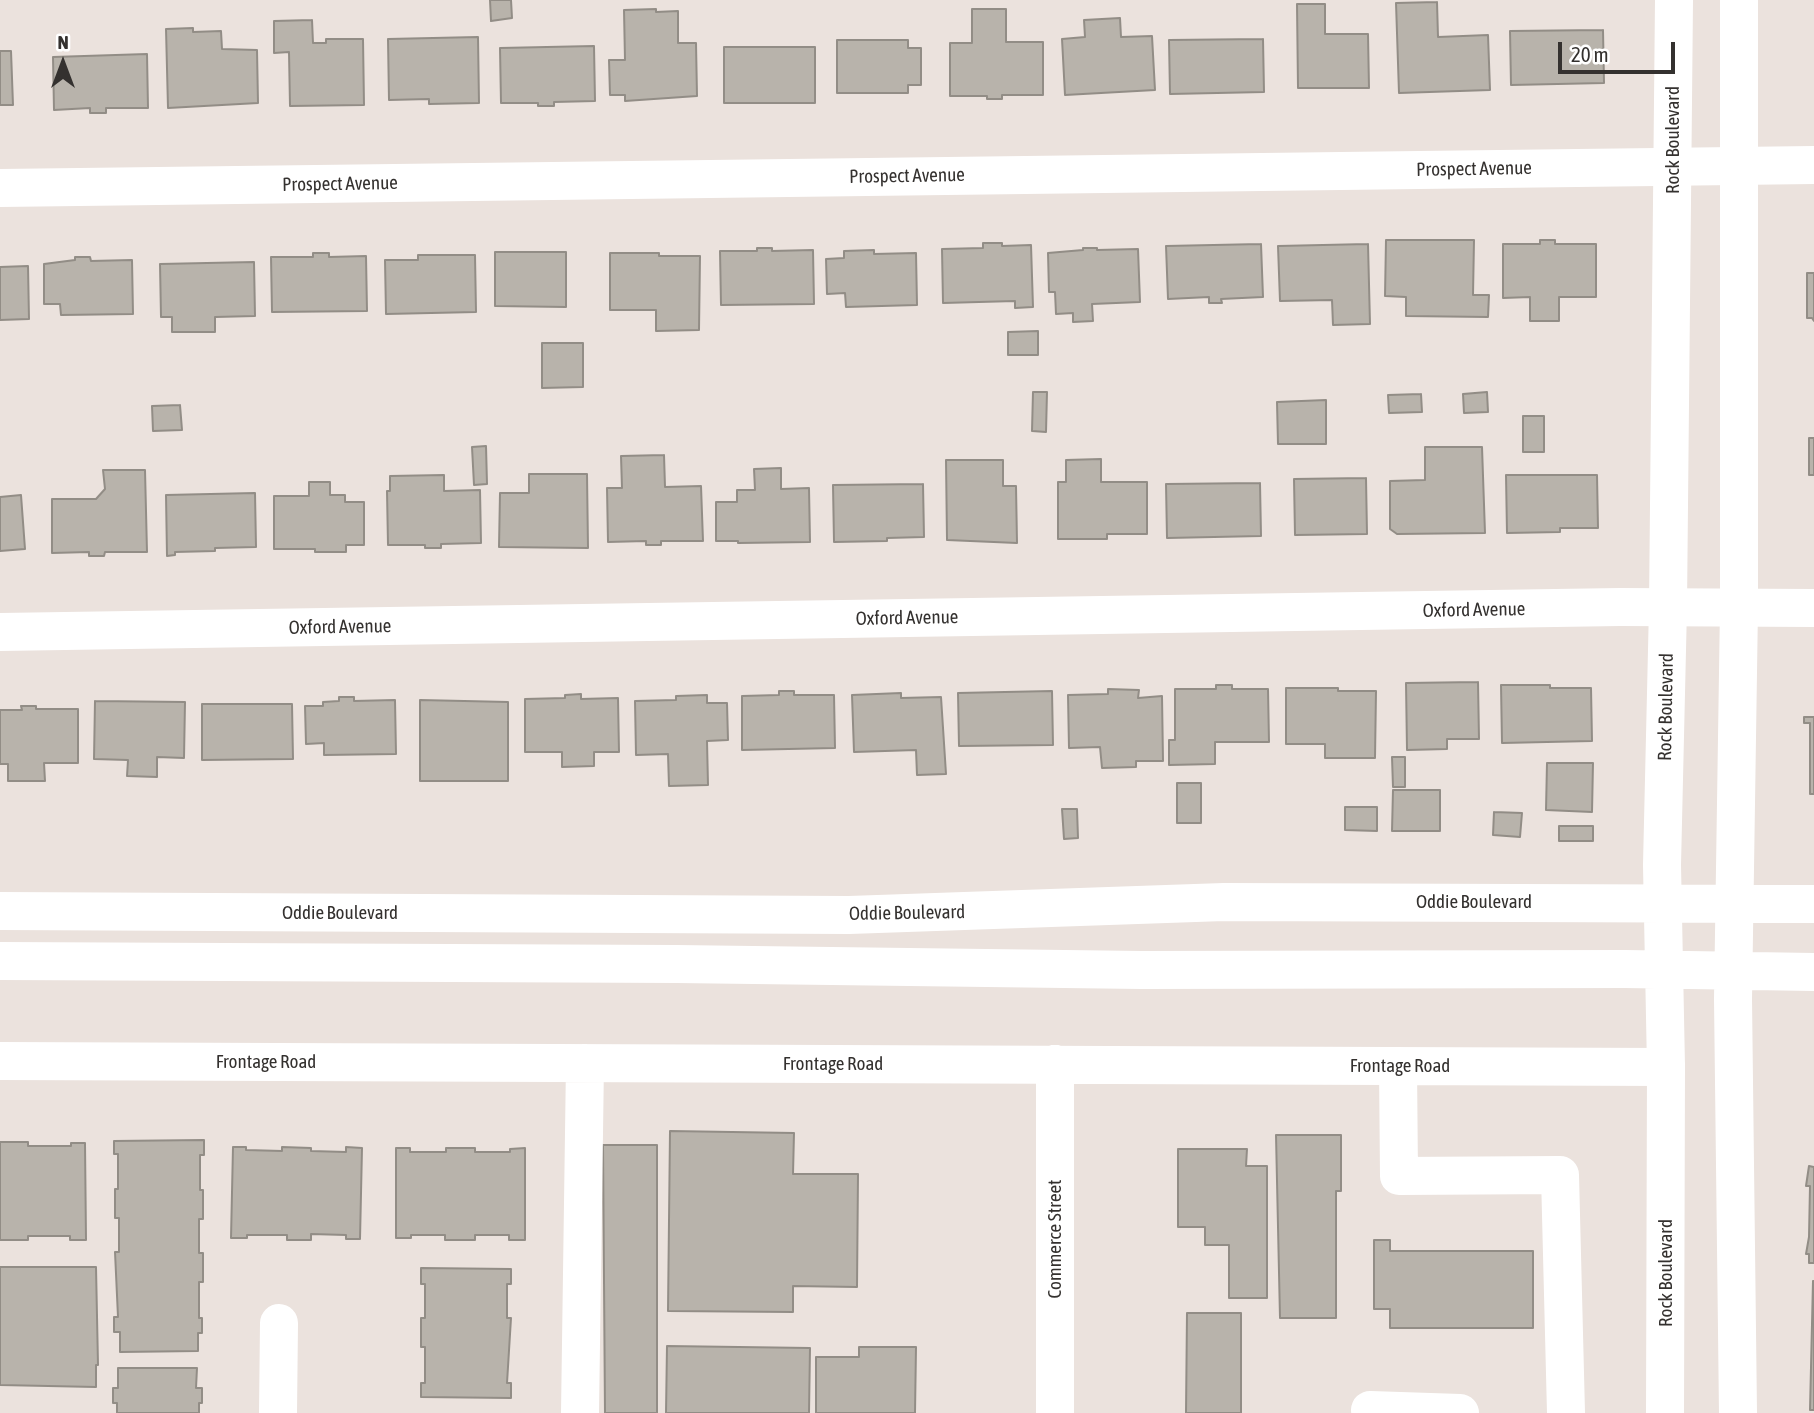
<!DOCTYPE html>
<html>
<head>
<meta charset="utf-8">
<style>
  body { margin:0 }
  #map { position:relative; width:1814px; height:1413px; overflow:hidden; background:#ebe2dd; font-family:"Asap Condensed",sans-serif }
  canvas { display:block }
  .north { position:absolute; left:28px; top:28px; width:70px; height:70px; -webkit-text-stroke:5px #fff; paint-order:stroke; rotate:0deg; font-size:19px; font-weight:700; line-height:28px; text-align:center; color:#34312f }
  .north::after { content:''; display:block; margin:auto; width:24px; height:32px; background:#34312f; clip-path:polygon(50% 0,100% 100%,50% 72%,0 100%) }
  .scale { position:absolute; left:1558px; top:42px; width:117px; height:32px; box-sizing:border-box; border:4px solid #34312f; border-top:0; padding-left:9px; font-size:21px; line-height:24px; white-space:nowrap; color:#34312f; -webkit-text-stroke:5px #fff; paint-order:stroke }
</style>
</head>
<body>
<div id="map">
<canvas width="1814" height="1413"></canvas>
<div class="north">N</div>
<div class="scale">20 m</div>
</div>
<script>
const g = document.querySelector('canvas').getContext('2d');
g.lineJoin = 'round';
function paint(path, color) {
  g.fillStyle = color;
  g.fill(path, 'evenodd');
}
function toPath(rows) {
  const path = new Path2D();
  for (const r of rows) {
    path.moveTo(r[0], r[1]);
    for (let i = 2; i < r.length; i += 2) path.lineTo(r[i], r[i + 1]);
  }
  return path;
}
function trace(path, color, width, dash) {
  g.strokeStyle = color;
  g.lineWidth = width;
  g.lineCap = dash ? 'butt' : 'round';
  g.setLineDash(dash || []);
  g.stroke(path);
}
function label(font, color, halo, rows, align = 'center') {
  g.font = font + ' "Asap Condensed",sans-serif';
  g.lineWidth = 5;
  g.setLineDash([]);
  g.textBaseline = 'middle';
  g.strokeStyle = halo;
  g.fillStyle = color;
  for (const [text, x, y, turn = 0] of rows) {
    g.save();
    g.translate(x, y);
    g.rotate((+turn || 0) * Math.PI / 180);
    g.textAlign = isNaN(turn) ? turn : align;
    if (halo) g.strokeText(text, 0, 0);
    g.fillText(text, 0, 0);
    g.restore();
  }
}
const building = toPath([
  [490,0,511,0,512,18,491,21,490,0],
  [1437,2,1438,37,1488,35,1490,90,1399,93,1396,3,1437,2],
  [1297,4,1325,4,1325,34,1368,34,1369,88,1298,88,1297,4],
  [656,9,656,12,678,11,678,43,696,43,697,96,625,101,625,95,610,95,609,60,625,60,624,10,656,9],
  [972,9,1006,9,1006,42,1043,42,1043,95,1002,95,1002,99,987,99,987,96,950,96,950,43,972,43,972,9],
  [1120,18,1121,37,1152,36,1155,90,1065,95,1062,39,1085,37,1084,20,1120,18],
  [312,20,313,43,326,43,326,39,363,39,364,105,290,106,289,52,274,53,274,21,312,20],
  [193,28,193,32,221,31,222,49,257,50,258,103,168,108,166,29,193,28],
  [1603,30,1604,83,1511,85,1510,31,1603,30],
  [478,37,479,103,429,104,429,99,389,100,388,39,478,37],
  [1263,39,1264,92,1170,94,1169,40,1263,39],
  [837,40,908,40,908,48,921,48,921,85,908,85,908,93,837,93,837,40],
  [594,46,595,101,554,102,554,106,538,106,538,103,501,103,500,48,594,46],
  [724,47,815,47,815,103,724,103,724,47],
  [0,51,11,51,13,105,0,105,0,51],
  [147,54,148,108,106,108,106,113,90,113,90,108,54,110,53,57,147,54],
  [1386,240,1474,240,1473,295,1489,295,1488,317,1406,316,1406,297,1385,296,1386,240],
  [1540,240,1555,240,1555,244,1596,244,1596,297,1559,297,1559,321,1530,321,1530,297,1503,298,1503,244,1540,244,1540,240],
  [983,243,1002,243,1002,246,1031,245,1033,307,1015,308,1015,301,943,303,942,249,983,248,983,243],
  [1261,244,1263,297,1221,299,1222,303,1209,303,1209,297,1168,299,1166,246,1261,244],
  [1368,244,1370,324,1333,325,1332,300,1280,301,1278,246,1368,244],
  [757,248,772,248,772,251,813,250,814,304,721,305,720,251,757,251,757,248],
  [1083,248,1097,248,1097,250,1138,249,1140,302,1092,304,1093,321,1073,322,1073,313,1056,314,1055,292,1049,292,1048,253,1083,250,1083,248],
  [874,250,874,254,916,253,917,305,846,307,845,293,827,294,826,259,844,258,844,251,874,250],
  [495,252,566,252,566,307,495,306,495,252],
  [313,253,329,253,329,257,366,256,367,311,272,312,271,257,313,257,313,253],
  [610,253,659,253,659,256,700,256,699,330,656,331,656,310,610,310,610,253],
  [418,255,475,255,476,312,386,314,385,260,418,260,418,255],
  [75,257,90,257,91,261,132,260,133,314,61,315,60,304,44,304,44,264,75,260,75,257],
  [254,262,255,316,215,317,215,332,172,332,172,317,161,317,160,264,254,262],
  [28,266,29,319,0,320,0,267,28,266],
  [1807,273,1814,273,1814,321,1812,318,1807,318,1807,273],
  [1038,331,1038,355,1008,355,1008,332,1038,331],
  [542,343,583,343,583,387,542,388,542,343],
  [1033,392,1047,392,1046,432,1032,431,1033,392],
  [1487,392,1488,412,1464,413,1463,394,1487,392],
  [1421,394,1422,412,1389,413,1388,395,1421,394],
  [1326,400,1326,444,1278,444,1277,402,1326,400],
  [180,405,182,430,153,431,152,406,180,405],
  [1523,416,1544,416,1544,452,1523,452,1523,416],
  [1809,438,1814,438,1814,475,1809,475,1809,438],
  [486,446,487,484,474,485,472,447,486,446],
  [1425,447,1482,447,1485,533,1397,534,1390,529,1390,481,1425,480,1425,447],
  [664,455,665,487,701,486,703,541,661,541,661,545,646,545,646,541,608,542,607,488,622,488,621,456,664,455],
  [1101,459,1101,482,1147,482,1147,534,1107,534,1107,539,1058,539,1058,482,1066,482,1066,460,1101,459],
  [946,460,1003,460,1003,486,1016,486,1017,543,947,540,946,460],
  [781,468,781,489,809,488,810,542,738,543,738,541,716,541,716,502,737,502,737,490,755,490,754,469,781,468],
  [103,470,145,470,147,552,105,552,104,556,89,556,89,552,52,553,52,499,96,499,105,489,103,470],
  [529,474,587,474,588,548,499,547,500,493,529,493,529,474],
  [444,475,444,491,480,490,481,543,441,544,441,548,425,548,425,545,388,545,387,491,390,491,390,476,444,475],
  [1506,475,1597,475,1598,528,1560,528,1560,532,1507,533,1506,475],
  [1366,478,1367,534,1295,535,1294,479,1366,478],
  [309,482,330,482,330,495,345,495,345,502,364,502,364,545,346,545,346,552,315,552,315,549,274,549,274,496,309,496,309,482],
  [1260,483,1261,536,1167,538,1166,484,1260,483],
  [923,484,924,537,887,538,887,541,834,542,833,485,923,484],
  [255,493,256,547,215,548,215,551,175,552,175,555,167,556,166,495,255,493],
  [21,495,25,549,0,551,0,497,21,495],
  [1478,682,1479,739,1447,739,1447,749,1407,750,1406,683,1478,682],
  [1216,685,1232,685,1232,689,1268,689,1269,742,1215,742,1215,764,1169,765,1169,740,1175,740,1175,689,1216,689,1216,685],
  [1501,685,1550,685,1550,688,1591,688,1592,741,1502,743,1501,685],
  [1286,688,1338,688,1338,691,1376,691,1375,758,1325,758,1325,744,1286,744,1286,688],
  [1108,689,1139,690,1138,698,1162,696,1163,761,1136,761,1136,767,1102,768,1100,747,1069,748,1068,695,1108,694,1108,689],
  [779,691,794,691,794,695,834,695,835,748,742,750,742,696,779,695,779,691],
  [1052,691,1053,745,959,746,958,693,1052,691],
  [901,693,901,698,941,697,946,774,917,775,916,750,854,752,852,695,901,693],
  [581,694,581,699,618,698,619,752,594,752,594,766,562,767,562,752,525,752,525,699,565,698,565,695,581,694],
  [707,695,707,703,727,703,728,740,707,741,708,785,669,786,668,754,636,755,635,701,676,700,676,696,707,695],
  [339,697,354,697,354,701,395,700,396,754,324,755,324,743,306,744,305,706,323,706,323,702,339,701,339,697],
  [420,700,508,702,508,781,420,781,420,700],
  [95,701,185,702,184,758,157,757,157,777,127,776,128,760,94,759,95,701],
  [202,704,292,704,293,759,202,760,202,704],
  [21,706,36,706,36,709,78,709,78,763,44,763,45,781,8,781,8,764,0,764,0,710,22,710,21,706],
  [1804,717,1814,717,1814,794,1810,794,1810,723,1804,723,1804,717],
  [1392,757,1405,757,1405,787,1393,787,1392,757],
  [1547,763,1593,763,1592,812,1546,810,1547,763],
  [1177,783,1201,783,1201,823,1177,823,1177,783],
  [1393,790,1440,790,1440,831,1392,831,1393,790],
  [1345,807,1377,807,1377,831,1345,830,1345,807],
  [1062,809,1077,809,1078,838,1064,839,1062,809],
  [1494,812,1522,813,1520,837,1493,835,1494,812],
  [1559,826,1593,826,1593,841,1559,841,1559,826],
  [670,1131,794,1133,793,1174,858,1174,857,1287,793,1286,793,1312,668,1311,670,1131],
  [1276,1135,1341,1135,1341,1191,1336,1191,1336,1318,1280,1318,1276,1135],
  [204,1140,204,1155,200,1155,200,1190,203,1190,203,1219,199,1219,199,1253,203,1253,203,1282,199,1282,199,1318,202,1318,202,1333,198,1333,198,1351,120,1352,120,1332,114,1332,114,1317,118,1317,115,1252,119,1252,119,1218,115,1218,115,1189,118,1189,118,1154,114,1154,114,1141,204,1140],
  [0,1142,28,1142,28,1146,71,1146,71,1143,85,1143,86,1240,70,1240,70,1236,28,1236,28,1240,0,1240,0,1142],
  [603,1145,657,1145,657,1413,605,1413,603,1145],
  [233,1147,246,1147,246,1150,282,1151,282,1147,311,1148,311,1151,346,1152,346,1147,362,1148,360,1239,346,1239,346,1235,311,1234,311,1240,287,1240,287,1235,247,1235,247,1238,231,1238,233,1147],
  [396,1148,410,1148,410,1152,446,1152,446,1148,475,1148,475,1152,510,1152,510,1149,525,1148,525,1240,509,1240,509,1235,475,1235,475,1240,445,1240,445,1235,411,1235,411,1238,396,1238,396,1148],
  [1178,1149,1247,1149,1246,1166,1267,1166,1267,1298,1229,1298,1229,1245,1205,1245,1205,1227,1178,1227,1178,1149],
  [1809,1166,1814,1167,1814,1263,1809,1263,1809,1254,1806,1254,1809,1237,1810,1186,1806,1186,1809,1166],
  [1374,1240,1390,1240,1390,1251,1533,1251,1533,1328,1390,1328,1390,1309,1374,1309,1374,1240],
  [0,1267,96,1267,98,1365,96,1365,96,1387,0,1385,0,1267],
  [421,1268,511,1269,511,1284,507,1284,507,1318,511,1318,507,1383,511,1383,511,1398,421,1397,421,1383,425,1383,425,1347,421,1347,421,1318,425,1318,425,1284,421,1284,421,1268],
  [1813,1281,1814,1281,1814,1410,1810,1410,1813,1281],
  [1187,1313,1241,1313,1241,1413,1186,1413,1187,1313],
  [667,1346,810,1348,809,1413,666,1413,667,1346],
  [859,1347,916,1347,915,1413,816,1413,816,1357,859,1357,859,1347],
  [118,1368,197,1368,196,1388,202,1388,202,1403,199,1403,199,1413,117,1413,117,1403,113,1403,113,1388,118,1388,118,1368]
]);
paint(building, '#b8b3ab');
trace(building, '#928d86', 2);
trace(toPath([
  [0,188,1814,165],
  [0,632,1620,607,1814,608],
  [0,1061,1666,1067],
  [1055,1064,1055,1413],
  [1398,1066,1399,1176,1560,1175,1566,1413],
  [1370,1410,1460,1413],
  [278,1413,279,1323],
  [580,1413,585,1063]
]), '#fff', 38);
trace(toPath([
  [0,911,849,915,1224,902,1814,904],
  [0,961,676,964,1142,970,1625,969,1814,972],
  [1665,1413,1666,1067,1662,865,1668,607,1674,0],
  [1738,1413,1733,999,1739,607,1739,0]
]), '#fff', 38);
label('19px', '#34312f', '#fff', [
  ["Rock Boulevard",1673,140,-90],
  ["Prospect Avenue",1474,169,-1],
  ["Prospect Avenue",907,176,-1],
  ["Prospect Avenue",340,184,-1],
  ["Oxford Avenue",1474,610,-1],
  ["Oxford Avenue",907,618,-1],
  ["Oxford Avenue",340,627,-1],
  ["Rock Boulevard",1666,707,-89],
  ["Oddie Boulevard",1474,902],
  ["Oddie Boulevard",340,913],
  ["Oddie Boulevard",907,913,-1],
  ["Frontage Road",266,1062],
  ["Frontage Road",833,1064],
  ["Frontage Road",1400,1066],
  ["Commerce Street",1055,1239,-90],
  ["Rock Boulevard",1666,1273,-90]
]);
</script>
</body>
</html>
